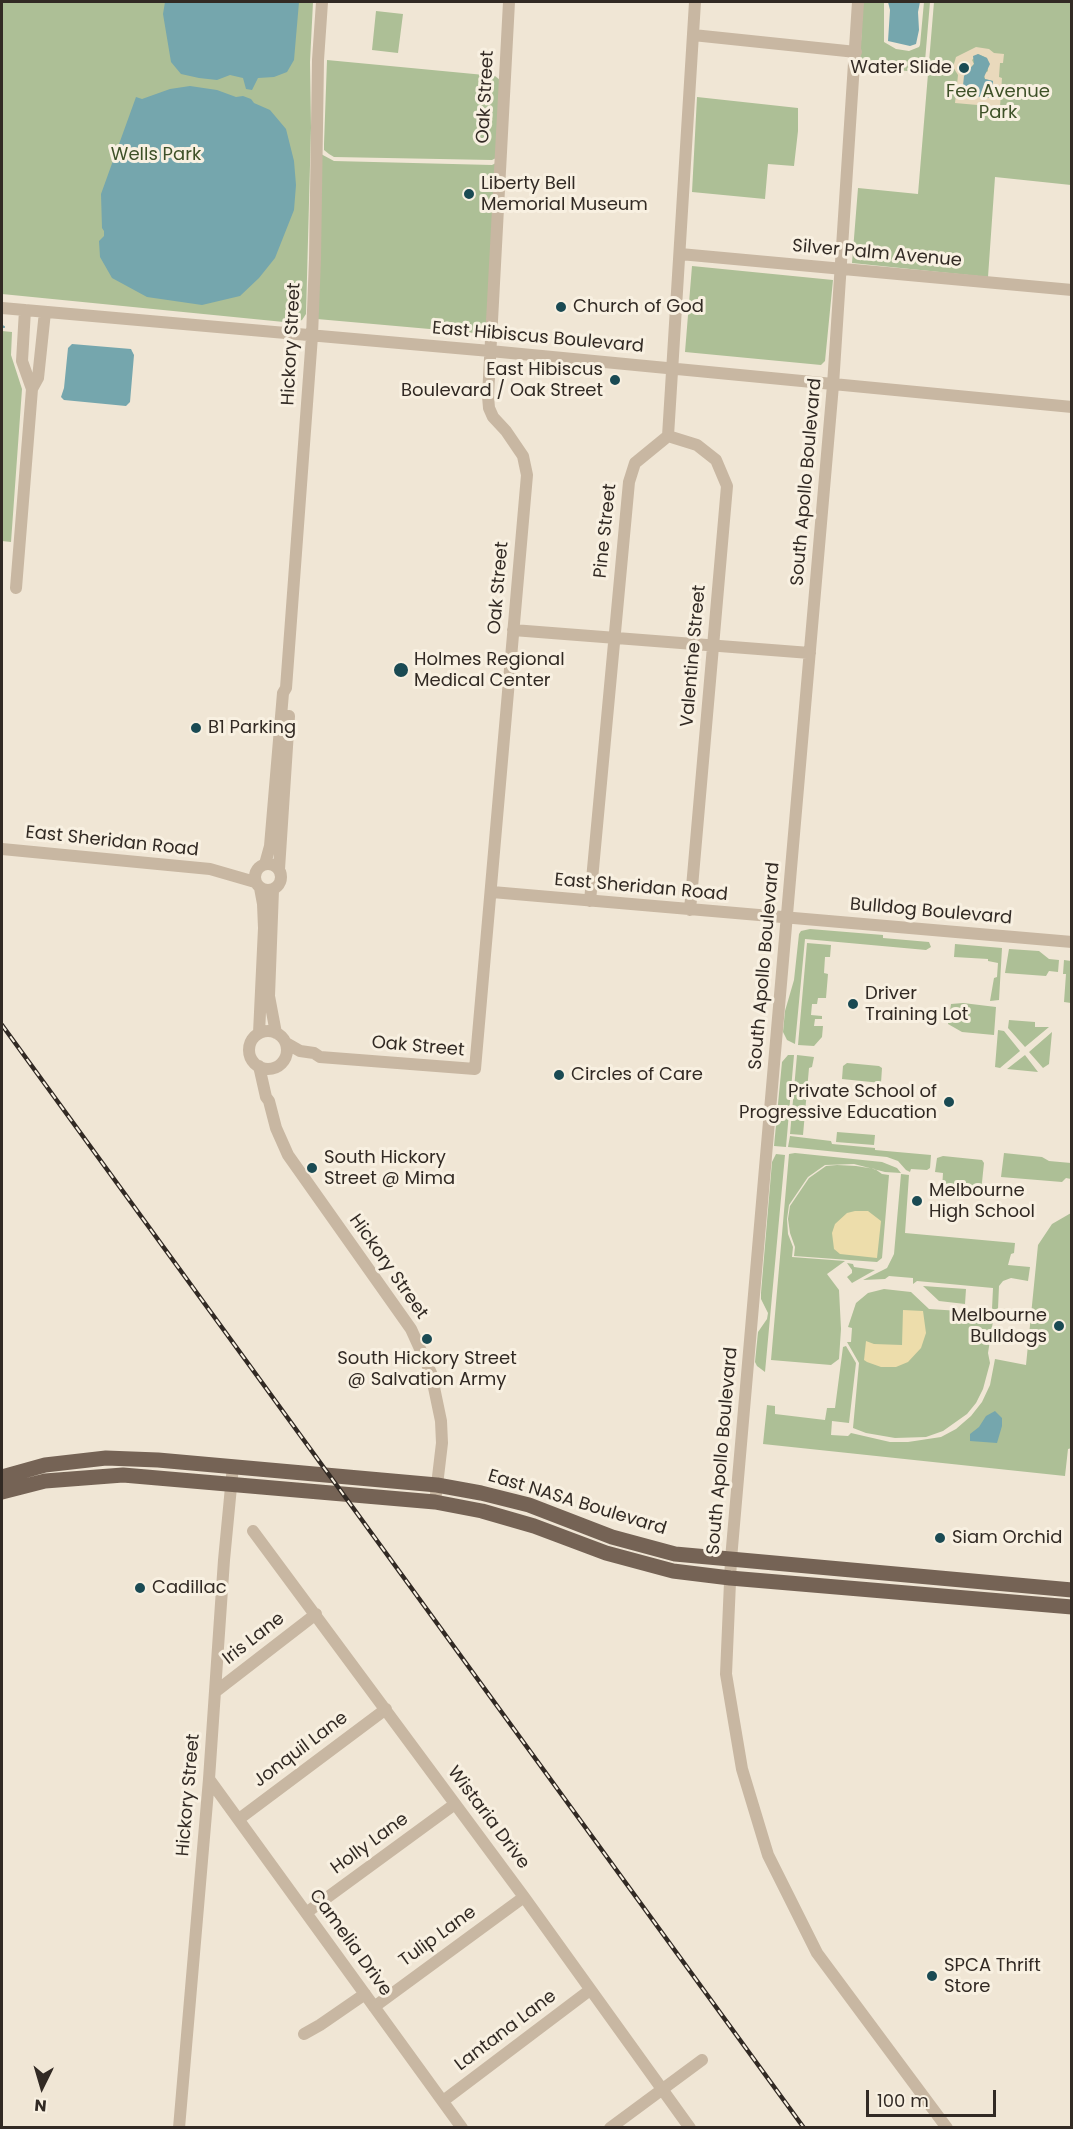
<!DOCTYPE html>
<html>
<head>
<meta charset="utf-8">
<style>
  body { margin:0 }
  #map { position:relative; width:1073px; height:2129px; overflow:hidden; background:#f0e6d5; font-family:Poppins,sans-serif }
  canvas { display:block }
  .frame { position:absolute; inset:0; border:3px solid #322a24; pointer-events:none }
  .north { position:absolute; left:12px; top:2057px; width:60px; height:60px; -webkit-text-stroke:4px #f8f0e1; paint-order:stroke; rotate:185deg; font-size:16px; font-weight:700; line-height:24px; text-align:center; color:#322a24 }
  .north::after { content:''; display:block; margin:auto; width:21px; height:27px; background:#322a24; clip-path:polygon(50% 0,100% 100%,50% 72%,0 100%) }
  .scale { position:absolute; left:866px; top:2090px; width:130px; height:27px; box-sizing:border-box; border:3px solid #322a24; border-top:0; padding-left:8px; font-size:18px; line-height:21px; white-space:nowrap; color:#322a24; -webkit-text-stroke:4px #f8f0e1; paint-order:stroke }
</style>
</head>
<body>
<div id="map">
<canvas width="1073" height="2129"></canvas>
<div class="frame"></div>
<div class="north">N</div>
<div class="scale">100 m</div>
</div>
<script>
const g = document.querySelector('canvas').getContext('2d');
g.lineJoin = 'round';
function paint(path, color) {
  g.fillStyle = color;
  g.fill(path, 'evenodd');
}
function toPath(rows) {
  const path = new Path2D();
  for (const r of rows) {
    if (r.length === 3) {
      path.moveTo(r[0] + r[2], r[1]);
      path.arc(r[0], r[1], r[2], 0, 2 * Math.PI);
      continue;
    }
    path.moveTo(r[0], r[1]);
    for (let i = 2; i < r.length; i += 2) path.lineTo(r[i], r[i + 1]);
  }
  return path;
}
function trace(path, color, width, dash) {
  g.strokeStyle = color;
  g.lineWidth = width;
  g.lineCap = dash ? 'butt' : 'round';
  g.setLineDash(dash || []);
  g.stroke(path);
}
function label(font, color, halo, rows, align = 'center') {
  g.font = font + ' Poppins,sans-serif';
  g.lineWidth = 6;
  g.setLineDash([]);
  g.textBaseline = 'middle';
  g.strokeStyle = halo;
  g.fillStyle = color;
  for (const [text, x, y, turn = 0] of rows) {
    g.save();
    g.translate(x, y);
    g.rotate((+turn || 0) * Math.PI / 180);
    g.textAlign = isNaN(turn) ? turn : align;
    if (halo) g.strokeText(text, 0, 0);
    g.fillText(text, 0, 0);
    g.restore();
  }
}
paint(toPath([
  [2,2,313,2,310,62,311,128,306,314,302,320,294,323,2,294],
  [863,2,884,2,884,42,896,49,909,51,919,47,920,45,924,2,930,2,924,73,863,66,863,62,860,61],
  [934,2,1071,2,1071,185,995,177,988,277,852,263,858,188,918,194],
  [376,11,403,14,398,53,372,50],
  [327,60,495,76,500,80,496,158,492,160,334,157,329,154,324,150,324,144],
  [697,97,798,108,798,131,794,166,768,164,765,199,692,192],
  [321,154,334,161,492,165,496,163,486,334,317,319],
  [692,266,833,280,825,361,821,365,685,352],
  [2,331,12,332,11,355,22,389,11,542,2,541],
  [810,929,883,935,883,938,929,942,931,947,926,950,805,939,795,1044,787,1040,783,1032,785,1011,794,980,799,934,801,931],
  [807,943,831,945,830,957,825,957,824,973,828,974,826,998,818,998,817,1004,812,1004,811,1015,822,1016,822,1019,815,1019,814,1026,823,1026,822,1037,814,1046,798,1045],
  [955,944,1002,948,999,1000,990,1001,994,978,997,977,998,963,988,961,988,959,954,957],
  [1009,949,1039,951,1049,959,1059,960,1058,972,1049,971,1046,976,1005,973],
  [1064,960,1071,961,1071,1003,1064,1002,1066,974,1063,974],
  [963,1003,996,1007,994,1035,962,1032,948,1024,951,1004],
  [1009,1020,1035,1022,1035,1027,1049,1027,1025,1047,1008,1028],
  [998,1030,1004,1031,1020,1051,1000,1068,995,1067],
  [1052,1032,1049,1064,1043,1068,1029,1052],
  [788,1055,794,1055,786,1147,774,1146,782,1062],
  [797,1055,814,1057,812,1067,809,1068,803,1135,790,1134],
  [1025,1055,1038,1072,1007,1069],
  [847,1063,879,1066,882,1068,881,1083,842,1079,843,1066],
  [837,1132,875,1135,874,1145,836,1142],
  [790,1136,831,1141,832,1144,875,1148,875,1150,931,1155,930,1168,927,1170,911,1169,910,1172,906,1170,898,1161,887,1157,788,1147],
  [795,1153,882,1162,897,1168,901,1173,885,1172,854,1164,825,1165,808,1177,789,1205,787,1219,788,1234,793,1247,792,1257,845,1261,827,1274,839,1290,841,1329,839,1359,831,1365,771,1360,789,1154],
  [1004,1153,1042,1157,1049,1161,1071,1163,1071,1179,1066,1178,1062,1182,1001,1177],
  [776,1154,785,1155,765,1372,757,1366,755,1362,758,1332,767,1319,768,1313,761,1299,761,1293,772,1162],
  [943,1156,982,1160,984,1163,981,1192,942,1189,943,1173,935,1172,937,1158],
  [837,1165,856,1166,875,1169,882,1174,889,1175,882,1258,877,1262,794,1256,795,1247,790,1233,788,1219,790,1206,809,1178,826,1166],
  [901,1174,909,1175,905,1233,1015,1243,1014,1253,1011,1254,1008,1265,1030,1267,1028,1281,1011,1278,1003,1281,999,1286,998,1309,992,1309,993,1288,917,1281,913,1284,913,1278,889,1276,885,1279,863,1280,887,1268,894,1254],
  [1071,1213,1072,1448,1068,1449,1065,1476,763,1444,767,1405,775,1406,775,1414,825,1420,827,1408,835,1408,843,1347,846,1346,856,1363,849,1423,832,1421,831,1435,848,1436,851,1433,890,1442,908,1442,941,1437,956,1429,971,1416,982,1402,990,1385,995,1359,1026,1365,1038,1245,1052,1224],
  [847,1263,853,1264,854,1267,875,1270,852,1283,847,1277,852,1273,852,1270],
  [923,1286,966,1289,965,1304,939,1301],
  [884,1289,911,1292,929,1309,991,1313,993,1321,988,1353,990,1363,983,1389,976,1403,967,1414,943,1431,926,1437,895,1438,866,1433,853,1428,859,1363,847,1342,851,1342,852,1328,848,1327,856,1303,868,1293]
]), '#adbf96');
paint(toPath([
  [855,1211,868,1211,881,1221,877,1258,840,1254,834,1249,832,1233,835,1224,847,1213],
  [903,1310,923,1311,926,1333,921,1348,908,1362,896,1367,881,1367,867,1362,864,1360,866,1341,874,1344,902,1345]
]), '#edddab');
paint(toPath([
  [976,47,989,49,994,53,1004,54,1003,63,1000,63,999,77,1002,78,1000,107,955,103,958,75,953,67,956,57],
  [978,54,987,58,988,71,984,74,985,79,993,81,963,95,967,71,974,64,972,60]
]), '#e9d9bc');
paint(toPath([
  [165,2,299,2,294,60,287,72,274,77,258,78,252,90,246,89,243,78,230,75,217,80,199,78,181,74,171,62,163,14],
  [888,2,920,2,918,12,919,30,916,44,910,46,888,41,890,10],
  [978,54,987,58,990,64,984,77,985,79,993,81,992,98,962,95,964,76,974,64,973,56],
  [190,86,217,90,236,97,243,96,251,99,254,103,270,110,286,129,294,161,296,185,294,210,275,258,259,278,240,296,202,305,147,297,112,278,100,257,99,241,104,236,104,231,102,228,101,194,136,97,142,99,170,89],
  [72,344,131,349,134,355,130,402,126,406,64,400,61,397,64,388,68,348],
  [995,1411,1002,1418,1002,1426,997,1443,970,1441,970,1434,979,1427,986,1416]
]), '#75a6ad');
trace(toPath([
  [2,326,4,327]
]), '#75a6ad', 2);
trace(toPath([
  [858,2,833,385,731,1559,726,1674,742,1769,768,1855,817,1953,947,2128],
  [693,35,856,52],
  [680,254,1072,290],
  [2,308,490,351,1072,407],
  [25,310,22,361,32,389],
  [668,436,697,445,716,460,727,486,690,910],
  [668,436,695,2],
  [16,588,32,389,38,378,45,312],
  [513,630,810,653],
  [2,849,210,869,255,882],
  [268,877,13],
  [265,864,270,846,283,693,286,688,312,336,315,259,318,60,322,2],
  [279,869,289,716],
  [273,890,269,996,276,1033],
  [492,892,1072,942],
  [590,901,629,482,635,463,668,436],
  [268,1050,19],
  [259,1033,264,928,263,904,260,888],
  [286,1043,300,1051,314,1053,320,1057,475,1069,527,475,523,456,506,431,493,417,489,408,488,396,509,2],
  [259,1066,266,1097,269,1101,276,1128,288,1155,411,1329,431,1373,441,1421,442,1443,435,1502],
  [253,1531,524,1897,690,2128],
  [215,1692,316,1614],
  [209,1779,462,2128],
  [239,1819,386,1709],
  [306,1913,455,1804],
  [374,2007,524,1897],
  [304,2034,320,2025,365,1994],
  [443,2101,590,1990],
  [179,2128,209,1779,224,1560,233,1466],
  [610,2128,702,2060]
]), '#c8b7a2', 12);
trace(toPath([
  [2,1477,45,1465,106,1458,158,1460,437,1485,481,1493,529,1505,612,1537,675,1554,1072,1590],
  [2,1492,45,1481,123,1475,435,1502,482,1511,534,1526,606,1553,673,1571,730,1578,1072,1607]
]), '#756355', 15);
const rail = toPath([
  [2,1025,804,2128]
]);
trace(rail, '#322a24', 4.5);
trace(rail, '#f8f0e1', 2, [7]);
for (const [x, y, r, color] of [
  [964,68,6,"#1a4a53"],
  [469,194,6,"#1a4a53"],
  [561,307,6,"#1a4a53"],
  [615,380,6,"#1a4a53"],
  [401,670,8,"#1a4a53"],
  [196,728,6,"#1a4a53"],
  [853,1004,6,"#1a4a53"],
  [559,1075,6,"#1a4a53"],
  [949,1102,6,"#1a4a53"],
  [312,1168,6,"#1a4a53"],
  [917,1201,6,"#1a4a53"],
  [1059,1326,6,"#1a4a53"],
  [427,1339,6,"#1a4a53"],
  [940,1538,6,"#1a4a53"],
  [140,1588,6,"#1a4a53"],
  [932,1976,6,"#1a4a53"]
]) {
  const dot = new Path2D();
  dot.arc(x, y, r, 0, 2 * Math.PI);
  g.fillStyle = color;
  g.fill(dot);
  trace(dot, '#f8f0e1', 2);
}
label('18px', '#322a24', '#f8f0e1', [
  ["Water Slide",952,68,"right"],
  ["Liberty Bell",481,184],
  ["Memorial Museum",481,205],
  ["Church of God",573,307],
  ["East Hibiscus",603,370,"right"],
  ["Boulevard / Oak Street",603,391,"right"],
  ["Holmes Regional",414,660],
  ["Medical Center",414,681],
  ["B1 Parking",208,728],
  ["Driver",865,994],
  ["Training Lot",865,1015],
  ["Circles of Care",571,1075],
  ["Private School of",937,1092,"right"],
  ["Progressive Education",937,1113,"right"],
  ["South Hickory",324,1158],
  ["Street @ Mima",324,1179],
  ["Melbourne",929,1191],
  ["High School",929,1212],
  ["Melbourne",1047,1316,"right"],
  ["Bulldogs",1047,1337,"right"],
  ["South Hickory Street",427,1359,"center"],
  ["@ Salvation Army",427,1380,"center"],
  ["Siam Orchid",952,1538],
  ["Cadillac",152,1588],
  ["SPCA Thrift",944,1966],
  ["Store",944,1987]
], 'left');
label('18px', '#3e5128', '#f8f0e1', [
  ["Fee Avenue",998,92],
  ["Park",998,113],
  ["Wells Park",156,155]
]);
label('18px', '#322a24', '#f8f0e1', [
  ["Oak Street",486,97,-87],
  ["Silver Palm Avenue",877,254,5],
  ["East Hibiscus Boulevard",538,338,5],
  ["Hickory Street",292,344,-87],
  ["South Apollo Boulevard",807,482,-85],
  ["Pine Street",606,531,-84],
  ["Oak Street",499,588,-85],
  ["Valentine Street",694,656,-85],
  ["East Sheridan Road",112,842,6],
  ["East Sheridan Road",641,888,5],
  ["Bulldog Boulevard",931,912,5],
  ["South Apollo Boulevard",765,966,-85],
  ["Oak Street",418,1047,5],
  ["Hickory Street",388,1267,55],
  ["South Apollo Boulevard",723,1451,-85],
  ["East NASA Boulevard",577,1503,17],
  ["Iris Lane",254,1639,-38],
  ["Jonquil Lane",301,1750,-37],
  ["Hickory Street",189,1795,-85],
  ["Wistaria Drive",488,1818,53],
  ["Holly Lane",370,1844,-36],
  ["Tulip Lane",438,1937,-36],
  ["Camelia Drive",350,1943,54],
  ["Lantana Lane",506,2031,-37]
]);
</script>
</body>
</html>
